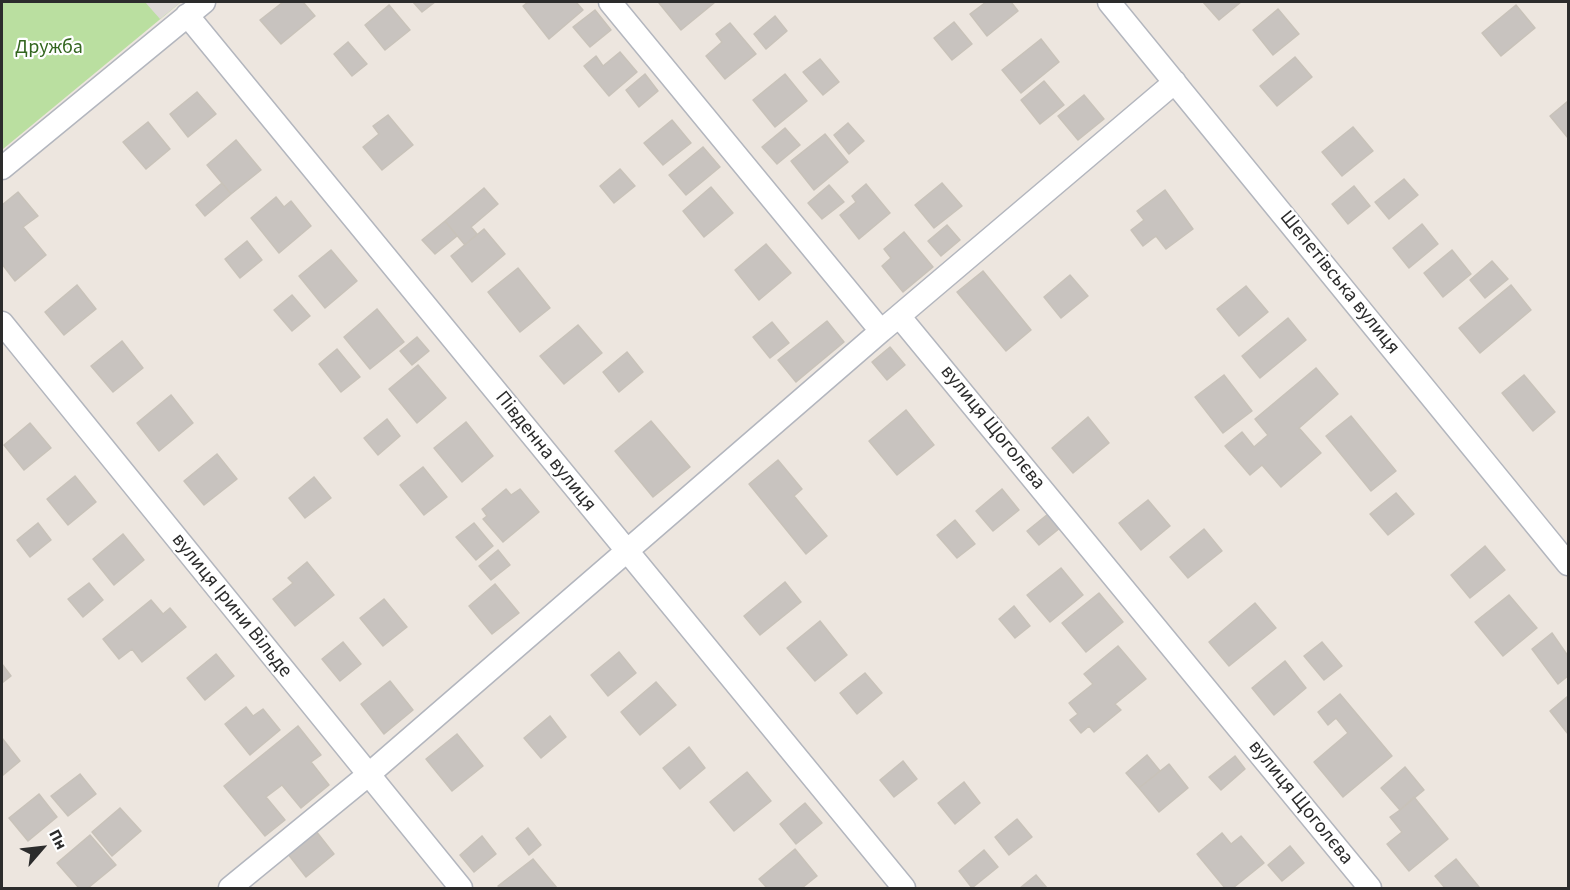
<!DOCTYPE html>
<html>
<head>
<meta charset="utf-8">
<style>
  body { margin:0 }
  #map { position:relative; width:1570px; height:890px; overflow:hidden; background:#ede6df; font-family:"Source Sans 3",sans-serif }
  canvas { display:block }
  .frame { position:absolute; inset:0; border:3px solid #2c2c2c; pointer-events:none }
  .north { position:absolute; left:12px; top:818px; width:60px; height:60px; -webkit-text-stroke:4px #fff; paint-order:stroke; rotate:62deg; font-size:16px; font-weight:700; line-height:24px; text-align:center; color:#2c2c2c }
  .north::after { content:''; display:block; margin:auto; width:21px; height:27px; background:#2c2c2c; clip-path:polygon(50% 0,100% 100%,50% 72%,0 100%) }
</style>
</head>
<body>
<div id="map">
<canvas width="1570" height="890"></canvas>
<div class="frame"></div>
<div class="north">Пн</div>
</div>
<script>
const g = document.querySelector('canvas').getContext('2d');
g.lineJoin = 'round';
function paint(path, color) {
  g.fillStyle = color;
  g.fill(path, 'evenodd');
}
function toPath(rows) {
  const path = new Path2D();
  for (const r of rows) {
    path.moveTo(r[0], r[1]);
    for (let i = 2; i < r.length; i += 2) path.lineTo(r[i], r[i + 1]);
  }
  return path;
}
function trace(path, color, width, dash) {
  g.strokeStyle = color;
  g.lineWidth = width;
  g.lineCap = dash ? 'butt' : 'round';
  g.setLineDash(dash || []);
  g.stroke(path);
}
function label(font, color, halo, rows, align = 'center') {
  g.font = font + ' "Source Sans 3",sans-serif';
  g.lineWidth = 4.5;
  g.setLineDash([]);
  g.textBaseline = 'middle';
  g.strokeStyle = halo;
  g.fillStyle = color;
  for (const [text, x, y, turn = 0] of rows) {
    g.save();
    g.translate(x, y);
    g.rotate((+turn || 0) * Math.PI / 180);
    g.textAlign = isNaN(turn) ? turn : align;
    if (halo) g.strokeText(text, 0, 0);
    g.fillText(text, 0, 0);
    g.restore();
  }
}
paint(toPath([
  [2,2,181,2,3,149,2,149]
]), '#badfa0');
paint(toPath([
  [145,2,181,2,160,19]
]), '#ddd9d6');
const building = toPath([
  [283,2,303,2,315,16,281,44,260,20,283,2],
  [413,2,435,2,422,12,413,2],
  [528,2,576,2,583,10,549,39,523,6,528,2],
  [660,2,712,2,714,3,681,30,659,3,660,2],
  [986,2,1011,2,1018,11,987,36,970,14,986,2],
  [1203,2,1241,2,1219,20,1203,2],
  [389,5,410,30,385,50,365,25,389,5],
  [1516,5,1535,28,1501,56,1482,33,1516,5],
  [1278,9,1299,34,1273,55,1253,30,1278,9],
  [595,10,611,30,590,47,573,27,595,10],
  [775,16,787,31,766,49,754,34,775,16],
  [954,22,972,44,952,60,934,38,954,22],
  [730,23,756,54,725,79,706,56,722,42,716,34,730,23],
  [1041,39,1059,62,1021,93,1002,70,1041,39],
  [348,42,367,64,352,76,334,54,348,42],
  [620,52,637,72,609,96,584,66,596,56,603,66,620,52],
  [1295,57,1312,77,1277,106,1260,86,1295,57],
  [820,59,839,82,823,95,803,72,820,59],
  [645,74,658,91,639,107,626,90,645,74],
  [785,74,807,101,775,127,753,100,785,74],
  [1044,81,1064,105,1040,124,1021,100,1044,81],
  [197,92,216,114,188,137,170,114,197,92],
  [1084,95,1104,119,1078,140,1058,116,1084,95],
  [1568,101,1568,138,1550,116,1568,101],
  [388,115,413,145,382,170,363,147,379,134,373,126,388,115],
  [672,120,691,143,663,165,644,143,672,120],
  [148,122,170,149,146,169,123,142,148,122],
  [848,123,864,141,849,154,834,135,848,123],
  [1353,127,1373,151,1342,176,1322,152,1353,127],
  [785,128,800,145,777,164,762,147,785,128],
  [825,134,848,162,814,190,791,161,825,134],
  [236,140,261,170,231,194,207,165,236,140],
  [703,147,720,167,686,195,669,175,703,147],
  [620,169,635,186,614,203,600,186,620,169],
  [1404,179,1418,195,1389,219,1375,202,1404,179],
  [222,183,231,194,205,216,196,205,222,183],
  [942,183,962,206,934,228,915,205,942,183],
  [866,184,890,213,859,239,840,215,856,202,852,196,866,184],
  [829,185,844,202,822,219,808,203,829,185],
  [1354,186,1370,206,1348,224,1332,204,1354,186],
  [711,187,733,213,704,237,683,211,711,187],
  [484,188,498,204,471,227,477,234,465,245,445,221,484,188],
  [1165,190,1193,229,1166,249,1156,236,1143,246,1131,230,1144,220,1137,211,1165,190],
  [18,192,38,216,23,227,46,255,15,281,2,264,2,205,18,192],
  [276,197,284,207,291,201,311,226,279,253,251,218,276,197],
  [445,221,457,236,435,254,422,240,445,221],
  [1422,224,1438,244,1409,268,1393,248,1422,224],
  [947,225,960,240,941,256,928,241,947,225],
  [484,229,505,254,472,282,451,256,484,229],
  [904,232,933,267,903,292,882,266,891,258,884,249,904,232],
  [247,241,262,260,240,278,225,259,247,241],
  [766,244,791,273,759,300,735,270,766,244],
  [331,250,357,281,325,308,299,276,331,250],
  [1452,250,1471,274,1443,297,1424,273,1452,250],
  [1492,261,1508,279,1485,298,1470,280,1492,261],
  [518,268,550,308,520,332,488,292,518,268],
  [983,271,1031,330,1006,351,957,292,983,271],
  [1070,275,1088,296,1061,318,1044,297,1070,275],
  [77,285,96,309,64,335,45,312,77,285],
  [1511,285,1531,310,1480,353,1459,328,1511,285],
  [1246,286,1268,312,1239,336,1217,309,1246,286],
  [292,295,310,316,292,331,274,310,292,295],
  [377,309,404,342,370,369,344,337,377,309],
  [1288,318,1306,340,1260,378,1242,356,1288,318],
  [827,321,844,342,796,382,778,360,827,321],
  [772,322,789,343,770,358,753,337,772,322],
  [578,325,602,353,564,384,540,356,578,325],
  [417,337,429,351,412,365,400,351,417,337],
  [122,341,143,368,113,392,91,366,122,341],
  [890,347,905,365,887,380,872,362,890,347],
  [337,349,360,377,341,392,319,364,337,349],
  [627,352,643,372,619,392,603,372,627,352],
  [418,365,446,398,417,423,389,389,418,365],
  [1316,368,1338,394,1299,428,1321,453,1281,487,1262,465,1250,475,1225,446,1242,432,1254,447,1268,435,1255,419,1316,368],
  [1224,375,1252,411,1223,433,1195,397,1224,375],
  [1524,375,1555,412,1533,431,1502,393,1524,375],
  [171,395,193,423,159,451,137,423,171,395],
  [906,410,934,445,897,475,869,441,906,410],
  [1351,416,1396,471,1371,491,1326,436,1351,416],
  [1088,417,1109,443,1073,473,1052,448,1088,417],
  [387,419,400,436,378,455,364,438,387,419],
  [651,421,690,467,653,497,615,451,651,421],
  [466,422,493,456,462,482,434,448,466,422],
  [30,423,51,448,24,470,4,445,30,423],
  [217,454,237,479,204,505,184,481,217,454],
  [778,460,802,489,794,496,827,536,806,554,749,484,778,460],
  [423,467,447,497,424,515,400,485,423,467],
  [75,476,96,502,68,525,47,499,75,476],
  [314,477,331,498,305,518,289,498,314,477],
  [506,489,511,495,520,489,539,512,503,542,483,519,487,516,482,509,506,489],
  [1002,489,1019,510,993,531,976,511,1002,489],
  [1396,493,1414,514,1388,535,1370,514,1396,493],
  [1148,500,1170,526,1141,550,1119,523,1148,500],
  [1048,514,1060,528,1039,545,1027,531,1048,514],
  [955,520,975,544,957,558,937,535,955,520],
  [38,523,51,540,30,557,17,540,38,523],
  [474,523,493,546,476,560,456,537,474,523],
  [1204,529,1222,551,1188,578,1170,557,1204,529],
  [123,534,144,560,114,585,93,559,123,534],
  [1485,546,1505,570,1470,598,1451,575,1485,546],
  [498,550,510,565,491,580,479,566,498,550],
  [307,562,334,595,295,626,273,599,293,583,288,578,307,562],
  [1061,568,1083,595,1050,622,1027,595,1061,568],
  [785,582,801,602,760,635,744,616,785,582],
  [89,583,103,600,83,617,68,599,89,583],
  [495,584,519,613,492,634,469,606,495,584],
  [1099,593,1123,622,1086,652,1062,623,1099,593],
  [1509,595,1537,628,1503,656,1475,622,1509,595],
  [384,599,407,627,383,646,360,618,384,599],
  [151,600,163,614,170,608,186,627,142,662,132,649,119,659,103,639,151,600],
  [1255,603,1276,628,1229,666,1209,642,1255,603],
  [1014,606,1030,626,1015,638,999,619,1014,606],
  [820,621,847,655,815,681,787,648,820,621],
  [1552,633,1568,656,1568,676,1558,684,1532,649,1552,633],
  [343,642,361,664,340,681,322,659,343,642],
  [1322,642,1342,666,1324,680,1304,656,1322,642],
  [1118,646,1146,679,1115,704,1121,710,1094,732,1089,726,1081,733,1070,720,1078,714,1069,703,1093,684,1084,674,1118,646],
  [619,652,636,673,608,696,591,675,619,652],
  [216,654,234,676,205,700,187,678,216,654],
  [1285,661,1306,688,1274,715,1252,688,1285,661],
  [2,664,11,676,2,683,2,664],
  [865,673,882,693,857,714,840,693,865,673],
  [390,681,413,710,384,734,361,704,390,681],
  [656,682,676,705,640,735,621,712,656,682],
  [1340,694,1392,756,1343,797,1314,762,1348,733,1336,718,1328,725,1318,712,1340,694],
  [1568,696,1568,734,1550,711,1568,696],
  [246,707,253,716,263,709,280,730,250,755,225,724,246,707],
  [550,716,566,737,541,758,524,738,550,716],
  [298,726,321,755,311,762,329,785,301,808,282,785,266,797,285,820,265,836,224,786,298,726],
  [457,734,483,766,452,791,426,759,457,734],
  [2,738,20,761,2,776,2,738],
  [689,747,705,768,680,789,663,768,689,747],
  [1147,755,1160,771,1139,788,1126,773,1147,755],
  [1235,756,1245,769,1221,790,1209,777,1235,756],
  [903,761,917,779,894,797,880,780,903,761],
  [1169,764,1188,788,1159,812,1139,788,1169,764],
  [1405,767,1424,790,1400,810,1381,788,1405,767],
  [747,772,771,801,734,831,710,802,747,772],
  [80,774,96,794,68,816,51,796,80,774],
  [964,782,980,803,955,824,938,803,964,782],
  [39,794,57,817,28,841,9,818,39,794],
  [1414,797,1448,839,1409,871,1387,844,1402,832,1390,817,1400,810,1414,797],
  [805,803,822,823,796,844,780,824,805,803],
  [120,808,141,831,112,856,92,832,120,808],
  [1017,819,1032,837,1009,855,995,837,1017,819],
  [312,826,334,854,306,877,284,849,312,826],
  [528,828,541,845,529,855,516,838,528,828],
  [1222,833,1231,844,1241,836,1264,863,1233,888,1225,888,1197,854,1222,833],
  [90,835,116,865,88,888,79,888,57,863,90,835],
  [482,836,496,854,474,872,460,855,482,836],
  [1290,846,1304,863,1282,881,1268,865,1290,846],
  [795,849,817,876,802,888,767,888,759,879,795,849],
  [984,850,998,867,972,888,959,871,984,850],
  [533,859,557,888,500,888,498,886,533,859],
  [1456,859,1479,887,1478,888,1445,888,1435,876,1456,859],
  [1036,875,1047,888,1020,888,1036,875]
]);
paint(building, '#c8c3bf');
trace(building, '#c8c2b9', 1.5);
const street = toPath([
  [610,2,881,331,899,316,1370,888],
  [1109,2,1568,564],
  [187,15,904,888],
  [2,168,204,2],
  [899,316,1175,82],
  [2,323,461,888],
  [230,888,368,775,881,331]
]);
trace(street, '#b3b6be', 25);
trace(street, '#fff', 22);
label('20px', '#33661f', '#fff', [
  ["Дружба",49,49]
]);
label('20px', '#2c2c2c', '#fff', [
  ["Шепетівська вулиця",1339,283,51],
  ["вулиця Щоголєва",992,428,51],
  ["Південна вулиця",545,452,51],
  ["вулиця Ірини Вільде",231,606,51],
  ["вулиця Щоголєва",1300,803,51]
]);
</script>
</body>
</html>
